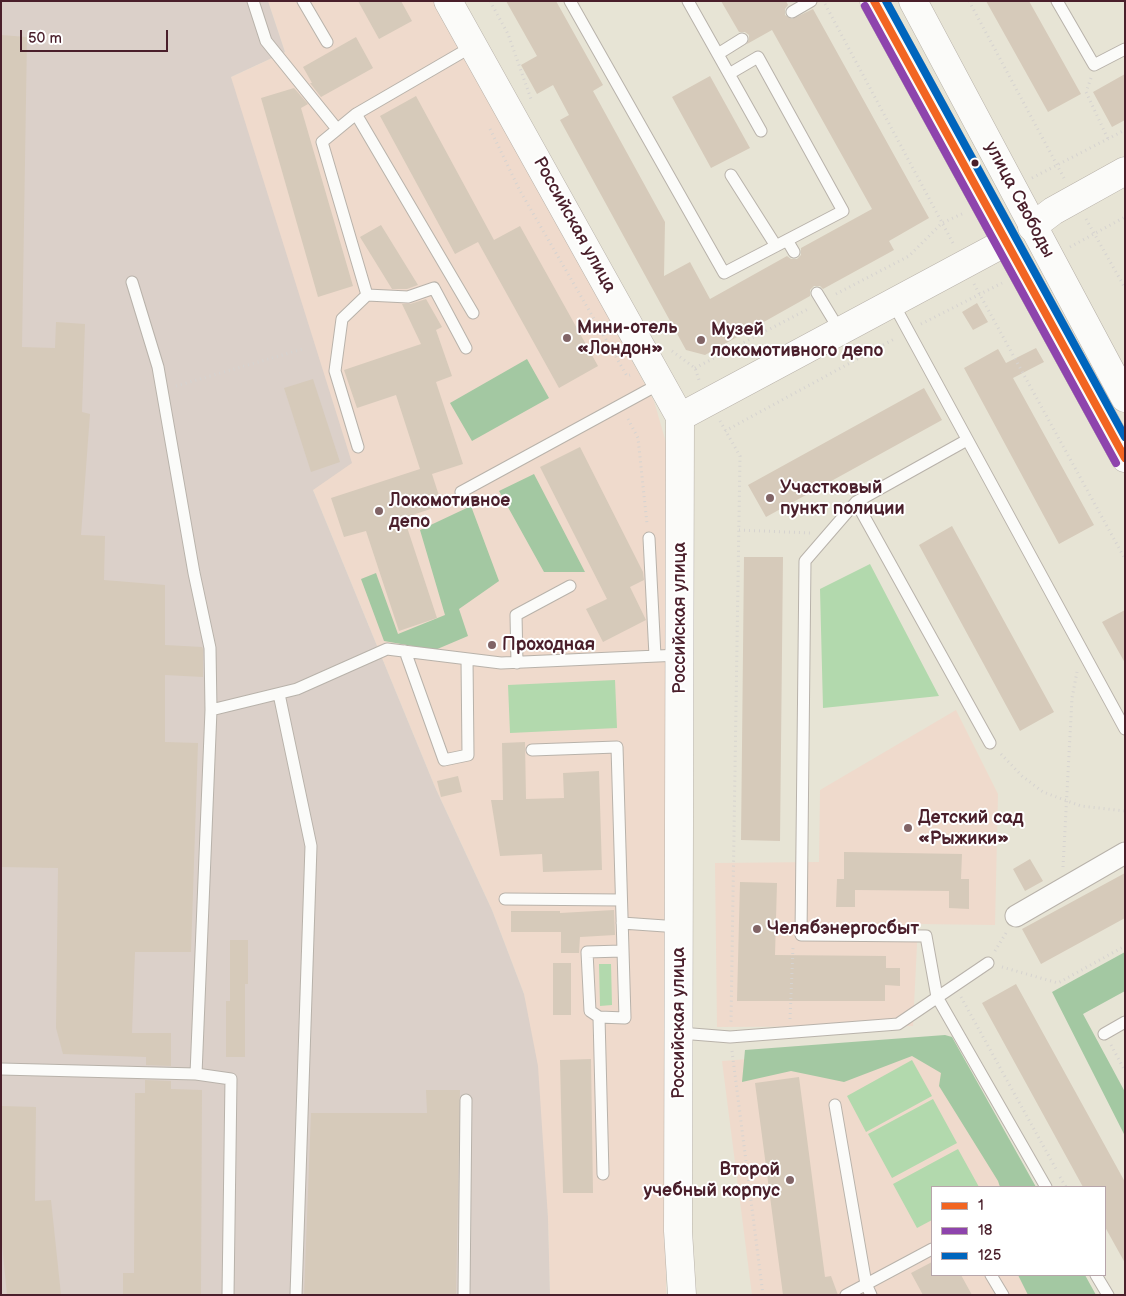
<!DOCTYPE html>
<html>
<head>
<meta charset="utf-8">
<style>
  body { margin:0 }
  #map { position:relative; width:1126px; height:1296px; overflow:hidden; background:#e7e4d5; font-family:"Balsamiq Sans",sans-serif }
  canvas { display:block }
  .frame { position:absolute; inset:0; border:2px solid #4a1f2b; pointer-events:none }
  .legend { position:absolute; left:931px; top:1186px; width:175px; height:90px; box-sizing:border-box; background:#fff; border:1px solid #b7a5aa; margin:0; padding:6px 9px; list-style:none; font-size:15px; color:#4a1f2b }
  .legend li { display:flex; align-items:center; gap:10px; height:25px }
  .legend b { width:25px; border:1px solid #b7a5aa }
  .scale { position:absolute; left:20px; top:30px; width:148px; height:22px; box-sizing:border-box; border:2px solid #4a1f2b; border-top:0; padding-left:6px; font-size:15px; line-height:18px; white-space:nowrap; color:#4a1f2b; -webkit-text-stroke:4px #fff; paint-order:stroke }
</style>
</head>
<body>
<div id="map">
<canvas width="1126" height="1296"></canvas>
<div class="frame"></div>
<ul class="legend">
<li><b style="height:6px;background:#f26522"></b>1</li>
<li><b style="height:6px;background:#8e44ad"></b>18</li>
<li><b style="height:6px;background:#0065bd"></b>125</li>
</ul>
<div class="scale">50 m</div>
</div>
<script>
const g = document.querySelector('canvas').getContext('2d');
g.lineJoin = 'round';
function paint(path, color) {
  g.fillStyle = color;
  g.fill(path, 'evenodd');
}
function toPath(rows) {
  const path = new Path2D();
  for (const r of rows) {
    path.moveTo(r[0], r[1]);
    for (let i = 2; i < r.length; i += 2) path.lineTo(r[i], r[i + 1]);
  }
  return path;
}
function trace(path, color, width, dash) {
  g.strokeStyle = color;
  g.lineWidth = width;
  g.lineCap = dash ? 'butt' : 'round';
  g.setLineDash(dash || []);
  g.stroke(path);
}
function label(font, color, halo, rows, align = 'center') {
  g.font = font + ' "Balsamiq Sans",sans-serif';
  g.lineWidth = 4;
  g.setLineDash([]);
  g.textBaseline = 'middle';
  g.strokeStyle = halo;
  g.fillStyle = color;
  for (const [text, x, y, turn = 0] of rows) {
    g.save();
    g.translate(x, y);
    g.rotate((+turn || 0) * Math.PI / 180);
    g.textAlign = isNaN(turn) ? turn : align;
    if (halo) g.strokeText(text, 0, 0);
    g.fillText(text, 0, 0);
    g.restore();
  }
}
paint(toPath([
  [268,1,436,1,654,401,669,453,666,1295,550,1295,548,1218,524,994,492,910,435,787,313,490,231,77,285,52],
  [956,710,998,794,995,925,918,924,913,1026,717,1027,715,863,819,862,820,790],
  [912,1047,968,1085,1025,1187,932,1187,932,1275,1073,1275,1085,1295,752,1295,722,1061]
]), '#efdacc');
paint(toPath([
  [1,1,268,1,285,52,231,77,352,463,313,490,435,787,492,910,524,994,538,1066,548,1218,550,1295,1,1295]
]), '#dbd0c9');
paint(toPath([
  [870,564,939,696,823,708,820,589],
  [615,680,617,728,510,733,508,685],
  [599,964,611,964,612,1005,600,1006],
  [912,1060,932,1096,866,1132,847,1096],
  [933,1099,957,1143,892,1178,868,1134],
  [958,1149,979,1187,932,1187,932,1220,917,1228,893,1184]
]), '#b2d9ad');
paint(toPath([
  [527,359,549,398,472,441,450,403],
  [534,474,585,572,544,572,499,491],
  [471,506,499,581,459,609,468,636,435,650,384,641,361,579,376,573,398,634,445,615,420,530],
  [1125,952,1125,991,1083,1014,1125,1092,1125,1136,1052,992],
  [945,1035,952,1037,1036,1187,1000,1187,998,1181,939,1086,941,1073,912,1056,844,1082,791,1071,742,1082,745,1050],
  [1018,1275,1085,1275,1096,1295,1028,1295]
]), '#a3c8a2');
paint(toPath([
  [358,1,401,1,412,21,379,39],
  [506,1,556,1,603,85,593,91,665,222,664,276,690,262,710,299,787,256,791,259,797,259,801,255,801,248,872,209,772,30,747,44,749,39,749,35,745,32,739,32,721,1,786,1,788,5,785,9,785,15,792,19,813,9,929,218,889,241,894,250,823,289,820,286,814,286,810,290,810,296,705,355,686,350,560,120,569,115,553,85,537,94,521,65,537,56],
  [986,1,1029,1,1081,94,1048,112],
  [1,35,27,37,22,347,55,348,56,322,85,324,82,412,90,414,81,535,105,536,104,580,165,585,165,645,202,647,203,649,203,677,165,675,165,742,198,743,191,952,135,952,132,1033,171,1033,171,1066,146,1065,146,1057,63,1054,56,1028,58,868,1,867],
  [356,37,373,68,321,97,310,83,312,83,303,67],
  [1125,74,1125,120,1112,127,1093,92],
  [710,76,750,148,711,168,672,97],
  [294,88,308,104,301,108,353,286,318,297,261,98],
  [416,96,494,240,520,226,598,366,559,388,478,242,455,254,380,116],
  [381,225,418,285,407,289,392,289,360,237],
  [426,299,442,327,436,330,452,376,436,382,463,464,432,474,442,505,404,518,437,618,399,631,366,531,344,537,331,498,420,469,396,395,357,408,344,370,421,344,402,304,410,304],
  [977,303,988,322,973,330,962,312],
  [1036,348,1044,362,1013,378,1094,525,1059,544,964,368,998,349,1006,363],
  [313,379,340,462,311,472,284,388],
  [924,388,942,420,766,517,748,485],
  [580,447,643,572,644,580,630,587,646,620,603,642,586,609,607,599,540,467],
  [952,526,1054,712,1020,731,919,545],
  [744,557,783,557,780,841,741,840],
  [1125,610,1125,663,1102,622],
  [525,742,526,799,564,798,563,773,599,771,602,870,543,872,542,854,500,856,491,800,503,800,502,743],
  [458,776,462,792,441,797,437,781],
  [844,852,962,854,961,879,969,879,969,909,949,908,949,891,855,890,855,907,836,907,837,879,844,879],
  [1030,859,1043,881,1025,891,1013,869],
  [1125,873,1125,918,1041,964,1022,929],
  [740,882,777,883,775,955,886,956,886,968,900,968,900,986,885,985,885,1001,737,1001],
  [614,910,615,935,580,937,579,953,561,953,561,932,511,932,511,911,560,911,560,913],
  [230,940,248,940,248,984,245,984,245,1057,226,1057,226,1001,230,1001],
  [553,963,571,963,571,1015,553,1015],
  [1016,984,1125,1182,1125,1263,1105,1227,1105,1187,1083,1187,982,1003],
  [591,1059,593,1193,563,1193,560,1060],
  [799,1077,825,1277,831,1276,838,1295,783,1295,755,1083],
  [145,1080,171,1081,171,1089,202,1090,201,1295,123,1295,123,1273,134,1273,135,1093,145,1093],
  [426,1090,460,1090,456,1295,304,1295,311,1113,427,1113],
  [1,1106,36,1107,35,1201,51,1200,61,1295,7,1295,1,1234],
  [932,1262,932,1275,961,1275,972,1295,923,1295,911,1273]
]), '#d6caba');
const service = toPath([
  [253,1,266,41,337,129],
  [303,1,327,42],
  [570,1,724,273,843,211,758,57,729,74,688,1],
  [1057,1,1094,65,1125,49],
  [792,12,811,1],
  [473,46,356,114,473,313],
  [718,54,742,39],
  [729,74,761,131],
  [356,114,322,142,367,295,342,319,335,371,358,447],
  [731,175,776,246],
  [787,240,794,252],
  [132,282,158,367,194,573,210,648,211,710,196,1074,231,1079,228,1295],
  [817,293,840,331],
  [367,295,408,297,434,288,466,348],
  [893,303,1125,729],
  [967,440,856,502,805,561,801,935,926,936,937,997,1046,1187],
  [461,492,661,383],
  [856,502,990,743],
  [649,538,655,656],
  [405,651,444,760,468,755,467,659],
  [517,663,516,615,570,586],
  [279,694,311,846,296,1295],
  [211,710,297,689,387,649,501,663,680,655],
  [532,750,617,747,625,1018,599,1017,603,1174],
  [505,899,621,900],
  [622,923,679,927],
  [599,1017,590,1011,587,952,622,951],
  [680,1033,730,1037,898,1024,988,963],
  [1104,1034,1125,1022],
  [1,1069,196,1074],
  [835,1105,866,1284,871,1295],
  [991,1275,1003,1295],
  [1096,1275,1108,1295],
  [464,1295,466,1100],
  [846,1295,932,1249]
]);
const minor = toPath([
  [1016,916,1125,853]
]);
const tertiary = toPath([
  [1032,227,1053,211,1125,171],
  [680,417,1006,242]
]);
const secondary = toPath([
  [448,1,680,417,678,1231,682,1295]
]);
const primary = toPath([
  [874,1,1125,458],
  [913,1,1125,398]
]);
trace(service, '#b8b2aa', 13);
trace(minor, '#b8b2aa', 23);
trace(tertiary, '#b8b2aa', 29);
trace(secondary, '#b8b2aa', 29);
trace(primary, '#b8b2aa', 29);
trace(toPath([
  [490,1,508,34,531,99],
  [969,1,1064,178],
  [825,4,954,245],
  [1091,78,1086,92,1108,139],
  [490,129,519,189,627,376,630,375],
  [1032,178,1125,130],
  [1086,219,1125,288],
  [1070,247,1125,217],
  [974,284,1125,559],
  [836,294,909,256,942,223,964,213],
  [921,324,1002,283],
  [672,351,695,368,699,380],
  [695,368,810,308],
  [176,386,303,349],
  [628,419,638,438,647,524],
  [720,421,740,456,731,1022],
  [725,431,896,338],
  [739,530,810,533],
  [1001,754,1022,776,1043,792,1081,806,1125,811],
  [1063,867,1072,698,1077,672],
  [995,951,1006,933],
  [1002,967,1058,983,1125,946],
  [961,997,1056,1169],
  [790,1019,793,948],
  [1111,1045,1125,1071],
  [732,1051,763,1295],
  [1060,1177,1066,1187]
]), '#d6d3d0', 3, [1, 4]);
trace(service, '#fbfbf9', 11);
trace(minor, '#fbfbf9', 21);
trace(tertiary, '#fbfbf9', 28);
trace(secondary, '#fbfbf9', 28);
trace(primary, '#fbfbf9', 28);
trace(toPath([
  [874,1,1125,458]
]), '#f26522', 8);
trace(toPath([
  [865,6,1116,463]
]), '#8e44ad', 8);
trace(toPath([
  [886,1,1125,437]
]), '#0065bd', 8);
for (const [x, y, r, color] of [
  [975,163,4.5,"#4a1f2b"],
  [567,338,5,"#816466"],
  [701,340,5,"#816466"],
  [770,498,5,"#816466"],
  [379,511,5,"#816466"],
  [492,645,5,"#816466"],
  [908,828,5,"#816466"],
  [757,929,5,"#816466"],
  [790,1180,5,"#816466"]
]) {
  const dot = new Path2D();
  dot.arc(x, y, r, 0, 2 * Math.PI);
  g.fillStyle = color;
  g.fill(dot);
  trace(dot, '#fff', 2);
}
label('18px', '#4a1f2b', '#fff', [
  ["улица Свободы",1019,200,62],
  ["Российская улица",574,225,61],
  ["Российская улица",680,618,-90],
  ["Российская улица",679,1023,-90]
]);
label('bold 18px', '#4a1f2b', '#fff', [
  ["Мини-отель",577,328],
  ["«Лондон»",577,349],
  ["Музей",711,330],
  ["локомотивного депо",711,351],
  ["Участковый",780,488],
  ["пункт полиции",780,509],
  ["Локомотивное",389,501],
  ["депо",389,522],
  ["Проходная",502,645],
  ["Детский сад",918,818],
  ["«Рыжики»",918,839],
  ["Челябэнергосбыт",767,929],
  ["Второй",780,1170,"right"],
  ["учебный корпус",780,1191,"right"]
], 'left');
</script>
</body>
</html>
